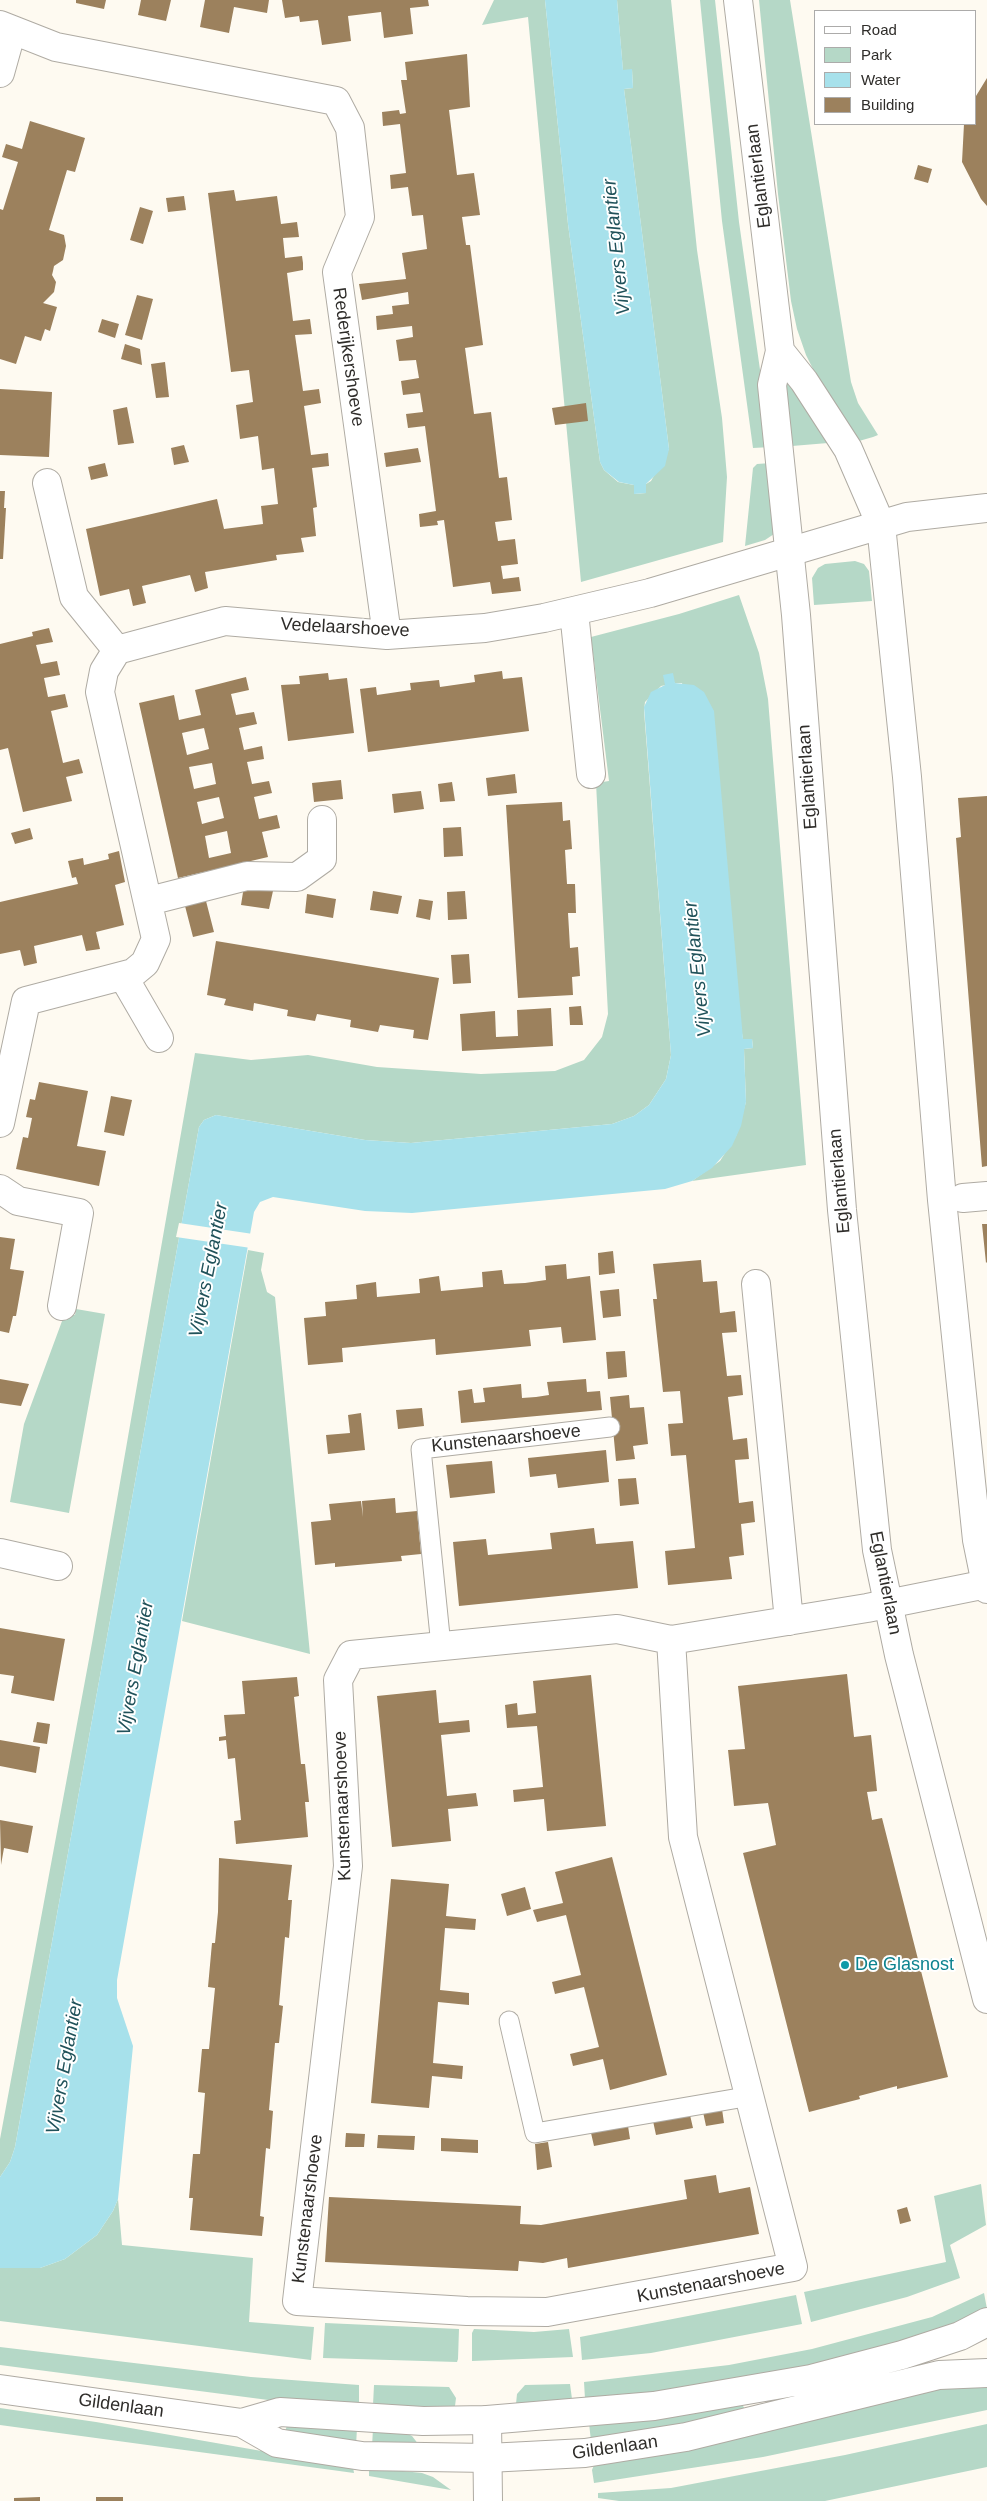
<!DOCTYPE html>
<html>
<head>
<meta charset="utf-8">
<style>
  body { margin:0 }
  #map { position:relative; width:987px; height:2501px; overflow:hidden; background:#fefaf1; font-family:Helvetica,sans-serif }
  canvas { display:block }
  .legend { position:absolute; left:814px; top:10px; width:162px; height:115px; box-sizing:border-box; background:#fff; border:1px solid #acabaa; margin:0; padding:6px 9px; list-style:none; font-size:15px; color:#2f2d2a }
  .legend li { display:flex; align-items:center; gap:10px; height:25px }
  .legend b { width:25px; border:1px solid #acabaa }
</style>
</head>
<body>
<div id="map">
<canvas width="987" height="2501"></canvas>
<ul class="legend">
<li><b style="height:6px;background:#fff"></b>Road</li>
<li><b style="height:14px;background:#b5d8c7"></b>Park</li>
<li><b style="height:14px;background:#a7e1eb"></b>Water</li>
<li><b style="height:14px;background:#9c815d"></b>Building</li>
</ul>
</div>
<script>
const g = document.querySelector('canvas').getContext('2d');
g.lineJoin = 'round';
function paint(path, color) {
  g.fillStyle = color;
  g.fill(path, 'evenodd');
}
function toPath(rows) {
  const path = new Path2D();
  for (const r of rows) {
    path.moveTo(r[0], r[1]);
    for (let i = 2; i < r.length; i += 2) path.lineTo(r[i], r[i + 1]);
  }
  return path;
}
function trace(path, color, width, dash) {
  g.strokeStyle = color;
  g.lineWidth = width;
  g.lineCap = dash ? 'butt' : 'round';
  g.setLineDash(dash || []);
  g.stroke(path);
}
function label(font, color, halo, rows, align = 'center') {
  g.font = font + ' Helvetica,sans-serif';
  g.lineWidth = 4;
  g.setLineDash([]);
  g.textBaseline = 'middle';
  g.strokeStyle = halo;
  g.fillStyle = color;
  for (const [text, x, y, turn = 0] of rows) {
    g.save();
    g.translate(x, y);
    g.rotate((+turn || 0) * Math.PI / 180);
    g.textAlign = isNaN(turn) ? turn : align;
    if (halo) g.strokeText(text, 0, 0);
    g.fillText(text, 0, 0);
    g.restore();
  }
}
paint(toPath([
  [494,0,545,0,568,224,600,462,604,470,618,482,634,485,634,494,646,493,646,484,651,481,669,449,624,89,633,88,632,70,623,71,617,0,671,0,697,250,722,418,727,477,723,542,581,582,528,17,482,25],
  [700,0,715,0,739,222,771,447,753,448,722,221],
  [759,0,790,0,851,382,858,403,878,435,873,437,859,441,821,385,806,355,797,329,791,301,778,194],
  [787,379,829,443,828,443,792,446,782,382],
  [771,463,774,534,765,540,745,546,753,468,757,464],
  [855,561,864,564,869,571,872,601,814,605,812,578,818,568,825,564],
  [739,595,759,653,768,699,806,1165,692,1181,720,1161,736,1136,746,1102,744,1049,753,1048,752,1039,743,1039,682,683,675,683,668,675,664,675,666,685,661,686,645,702,644,711,671,1055,666,1079,649,1105,634,1116,612,1124,411,1143,365,1140,216,1115,204,1120,199,1127,15,2147,10,2162,0,2177,0,2139,92,1643,195,1053,251,1060,308,1055,377,1067,481,1074,555,1071,584,1060,602,1037,608,1014,596,783,609,781,591,637,679,614],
  [248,1250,264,1253,261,1270,267,1292,275,1297,310,1654,182,1621],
  [76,1309,105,1314,69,1513,10,1502,24,1424,65,1313,75,1315],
  [981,2184,986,2225,950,2245,960,2278,907,2297,811,2322,804,2292,946,2262,934,2196],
  [118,2199,122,2245,253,2258,249,2322,314,2327,311,2360,0,2321,0,2268,40,2268,65,2259,97,2235,113,2211],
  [984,2293,987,2309,966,2320,817,2368,659,2395,585,2399,584,2382,729,2365,812,2349,932,2317],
  [796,2295,802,2324,651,2353,582,2360,580,2337],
  [325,2323,459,2329,458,2359,457,2362,323,2358],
  [474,2329,534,2332,569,2329,573,2357,472,2361,472,2333],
  [0,2347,251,2377,359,2385,359,2404,276,2401,0,2365],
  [570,2384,572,2399,517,2406,516,2404,517,2394,525,2385],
  [374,2385,449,2387,456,2398,455,2406,452,2409,373,2405],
  [987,2385,987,2410,763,2457,594,2483,592,2470,594,2465,934,2386],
  [741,2403,745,2409,742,2414,591,2441,589,2423],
  [0,2408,96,2422,353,2467,354,2473,0,2425],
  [987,2424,987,2467,825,2501,619,2501,598,2498,598,2493,671,2488,845,2455],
  [287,2425,357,2428,356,2446,285,2432],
  [373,2428,399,2430,412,2436,419,2445,372,2447],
  [374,2468,422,2473,433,2477,451,2490,369,2476,369,2470]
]), '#b5d8c7');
paint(toPath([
  [545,0,617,0,623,70,632,69,633,88,624,89,669,449,665,466,646,484,646,493,634,494,634,485,619,482,604,470,600,462,568,224],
  [673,673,675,683,694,685,704,692,714,711,743,1039,752,1039,753,1048,744,1049,746,1102,741,1126,732,1146,712,1168,692,1181,665,1189,412,1213,365,1211,273,1197,260,1202,254,1212,117,1980,117,1998,133,2046,118,2199,113,2211,97,2235,65,2259,40,2268,0,2268,0,2177,10,2162,15,2147,199,1127,204,1120,216,1115,365,1140,411,1143,612,1124,634,1116,649,1105,666,1079,671,1055,644,707,651,692,665,685,663,675]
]), '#a7e1eb');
paint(toPath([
  [179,1223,253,1234,251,1248,176,1237]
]), '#fefaf1');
paint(toPath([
  [76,0,106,0,104,9,76,3],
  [141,0,171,0,166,21,138,15],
  [205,0,269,0,267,13,234,7,229,33,200,27],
  [282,0,428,0,429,6,410,8,413,34,384,38,381,12,348,16,351,41,322,45,318,20,300,22,299,16,285,18],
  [467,54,470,107,449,110,457,175,474,173,480,215,462,217,466,245,470,245,483,345,465,348,474,414,491,412,499,478,507,477,512,520,495,522,498,541,515,539,518,564,501,566,503,579,519,577,521,591,492,594,490,582,453,587,444,520,437,521,438,525,420,527,419,514,436,511,425,426,408,428,406,414,423,412,420,393,403,395,401,381,419,378,416,360,399,361,396,340,413,337,412,326,377,330,376,316,393,314,392,306,409,304,408,292,362,300,359,284,406,279,402,253,427,249,423,215,412,216,408,187,391,189,390,175,406,173,400,124,383,126,382,112,399,110,400,114,406,113,401,80,407,80,405,62],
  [987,78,987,206,981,199,962,162,964,124,976,124,976,96],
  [30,121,85,138,75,172,67,170,49,230,64,235,66,246,63,260,54,266,53,271,52,275,56,282,54,292,43,303,57,307,50,331,45,329,41,341,25,336,16,364,0,359,0,209,3,210,18,162,2,157,6,144,22,149],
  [918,165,932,169,928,183,914,179],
  [234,190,236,201,277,196,281,224,297,222,299,237,283,238,285,258,302,256,303,263,303,270,287,273,293,321,310,319,312,334,295,335,303,391,319,389,321,403,304,406,311,455,328,453,329,466,312,468,317,507,313,508,316,536,301,538,304,552,276,555,277,560,205,572,208,588,195,592,190,575,142,586,146,603,133,606,129,589,100,596,86,529,217,499,224,529,263,524,261,506,278,504,274,468,262,470,258,436,240,439,236,405,253,402,249,370,231,372,208,193],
  [184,196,186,210,168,212,166,198],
  [140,207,153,211,143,244,130,240],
  [137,295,153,299,142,340,125,335],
  [102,319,119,324,115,338,98,332],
  [125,344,140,349,142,365,121,359],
  [165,362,169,397,156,398,151,364],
  [0,389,52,392,49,457,0,455],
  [586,403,588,421,555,425,552,408],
  [127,407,134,443,118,445,113,410],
  [184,445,189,462,174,465,171,448],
  [418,448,421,462,386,467,384,453],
  [105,463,108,476,91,480,88,467],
  [0,491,5,491,4,508,6,508,3,559,0,559],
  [49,628,53,642,36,645,41,664,57,661,60,675,44,678,48,697,65,694,68,707,51,711,63,763,79,759,83,773,66,777,72,801,23,812,8,748,0,750,0,644,33,636,32,632],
  [502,671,503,679,522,677,529,731,368,752,360,689,376,687,377,695,411,690,410,683,439,680,440,687,475,682,474,675],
  [328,673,329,680,347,678,354,733,288,741,281,685,300,684,299,676],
  [246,677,249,690,231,694,236,715,254,712,257,724,239,728,244,750,262,746,264,759,247,762,252,784,269,781,272,793,254,797,259,819,277,815,280,828,262,832,268,857,178,878,139,703,174,695,179,720,201,715,195,690],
  [204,728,209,749,187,755,182,733],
  [212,763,216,784,194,789,189,767],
  [219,797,224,818,202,824,197,802],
  [227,831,231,853,209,858,205,836],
  [515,774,517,793,488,796,486,778],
  [341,780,343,799,314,802,312,783],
  [452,782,455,801,440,802,438,784],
  [421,791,424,809,394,813,392,794],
  [987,796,987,1166,982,1167,956,838,961,837,958,798],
  [562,802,563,821,570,820,572,849,565,850,567,884,575,884,576,913,568,913,569,930,570,948,578,947,580,976,572,977,573,995,518,998,506,805],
  [461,827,463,856,444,857,443,828],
  [30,828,33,839,15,844,11,833],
  [119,851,125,882,115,885,124,925,96,932,100,949,86,951,82,935,34,946,37,963,24,966,20,950,0,954,0,902,78,884,76,877,72,878,68,861,83,858,84,865,109,859,108,854],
  [244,886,273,891,269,909,241,905],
  [373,891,402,896,398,914,370,910],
  [465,891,467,919,448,920,447,892],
  [307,894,336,899,333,918,305,913],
  [419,899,433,901,430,920,416,917],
  [206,901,214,932,193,937,185,906],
  [216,941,439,978,428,1040,413,1038,414,1030,380,1025,378,1032,350,1027,351,1020,317,1014,315,1021,287,1016,288,1010,254,1003,253,1011,224,1005,226,999,207,995],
  [469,954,471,983,453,984,451,955],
  [581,1006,583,1025,570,1025,569,1007],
  [551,1008,553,1046,462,1051,460,1014,495,1011,496,1037,518,1036,517,1010],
  [39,1082,88,1091,77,1146,106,1151,99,1186,16,1169,23,1137,28,1138,32,1118,26,1117,30,1099,35,1100],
  [111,1096,132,1100,124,1136,104,1132],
  [982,1224,987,1224,987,1262,986,1263],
  [0,1237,15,1239,10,1269,24,1271,16,1316,13,1316,9,1333,0,1331],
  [613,1251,615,1273,599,1275,598,1253],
  [701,1260,703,1282,717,1281,720,1313,735,1311,737,1332,722,1333,727,1376,741,1375,743,1395,728,1397,733,1440,747,1438,748,1449,749,1459,735,1460,739,1503,753,1501,755,1522,741,1524,744,1555,729,1557,732,1579,668,1585,665,1551,695,1548,686,1455,671,1456,668,1424,683,1423,680,1391,663,1392,653,1299,657,1299,653,1264],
  [566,1264,567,1279,590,1276,596,1340,563,1343,561,1327,529,1330,531,1346,436,1355,435,1339,342,1348,343,1362,308,1365,304,1318,326,1316,325,1302,357,1299,356,1285,376,1282,377,1297,420,1293,419,1279,439,1276,441,1291,483,1287,482,1272,502,1270,504,1284,525,1283,546,1280,545,1266],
  [619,1289,621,1316,603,1318,600,1291],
  [625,1351,627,1377,608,1379,606,1352],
  [0,1379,29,1384,21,1406,0,1403],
  [586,1379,587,1392,600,1391,602,1410,461,1423,458,1391,472,1389,474,1403,485,1402,483,1388,521,1384,522,1398,536,1397,549,1395,547,1382],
  [629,1395,630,1408,644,1407,648,1444,633,1446,635,1459,616,1461,610,1397],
  [422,1408,424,1426,398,1429,396,1410],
  [361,1413,365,1450,328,1454,326,1435,350,1433,348,1415],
  [606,1450,609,1482,558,1488,556,1474,530,1477,528,1458],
  [492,1461,495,1493,450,1498,446,1465],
  [636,1478,639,1504,620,1506,618,1479],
  [395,1498,396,1513,417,1511,421,1554,401,1556,402,1561,335,1567,335,1563,315,1565,311,1522,331,1520,329,1504,361,1501,363,1517,362,1501],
  [594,1528,596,1544,633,1541,638,1588,459,1606,453,1542,486,1539,488,1555,552,1549,550,1533],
  [0,1628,65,1639,54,1701,11,1693,14,1676,0,1674],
  [847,1674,854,1737,871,1735,877,1791,867,1792,872,1820,882,1818,948,2077,897,2089,897,2086,859,2096,860,2099,809,2112,743,1853,776,1845,768,1803,734,1806,728,1750,745,1749,738,1686],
  [591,1675,606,1826,547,1831,544,1799,514,1802,513,1790,543,1787,537,1726,507,1728,505,1705,517,1703,518,1715,536,1713,533,1681],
  [297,1677,299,1696,294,1697,301,1764,305,1764,309,1802,305,1802,308,1837,236,1844,234,1821,241,1820,235,1758,228,1759,226,1740,219,1741,219,1737,226,1736,224,1715,245,1714,242,1681],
  [436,1690,439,1723,469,1720,470,1732,441,1735,447,1796,476,1793,478,1806,448,1809,451,1841,392,1847,377,1696],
  [37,1722,50,1724,47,1744,33,1742],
  [0,1740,40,1747,36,1773,0,1766],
  [0,1820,33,1826,28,1853,4,1848,1,1865],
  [612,1857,667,2075,610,2090,603,2059,573,2066,570,2054,599,2047,584,1987,555,1994,552,1982,581,1975,566,1915,537,1922,533,1910,563,1903,555,1872],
  [219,1858,292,1865,288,1900,292,1900,289,1938,285,1937,279,2005,283,2006,279,2043,275,2043,269,2110,273,2111,270,2149,266,2148,260,2216,264,2217,262,2236,190,2230,193,2198,189,2198,193,2154,200,2154,205,2093,198,2092,202,2049,209,2049,215,1988,208,1987,212,1943,215,1943,218,1912],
  [391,1879,449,1884,446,1916,476,1919,475,1930,445,1928,440,1990,469,1993,469,2005,438,2002,433,2063,463,2066,462,2079,432,2076,429,2108,371,2103],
  [525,1887,531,1909,507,1916,501,1894],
  [722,2109,724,2123,706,2126,703,2112],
  [690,2115,693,2128,656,2135,653,2121],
  [628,2126,630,2139,594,2146,591,2133],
  [346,2133,365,2134,364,2147,345,2147],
  [378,2135,415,2136,414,2150,377,2148],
  [441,2138,478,2140,478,2153,441,2151],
  [548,2142,552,2167,537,2170,535,2144],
  [716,2175,719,2193,750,2187,759,2234,568,2268,567,2258,543,2263,519,2261,518,2271,325,2262,329,2197,521,2206,520,2224,541,2225,687,2199,684,2180],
  [907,2207,911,2221,900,2224,897,2210],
  [40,2497,40,2501,14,2501,14,2498],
  [96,2497,123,2497,123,2501,96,2501]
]), '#9c815d');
const service = toPath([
  [441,1646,421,1449,610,1427],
  [509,2021,535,2133,751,2096]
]);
const pedestrian = toPath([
  [963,1198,987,1196]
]);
const minor = toPath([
  [0,25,56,47,336,101,350,128,360,217,337,272,387,635],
  [0,73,12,30],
  [47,483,74,597,117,650],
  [574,612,591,774],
  [149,901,247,876,297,877,322,859,322,820],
  [123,976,159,1038],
  [0,1123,26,1001,133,973,145,963,156,939,100,692,104,671,117,650,225,621,387,635,485,628,544,618,650,593,907,517,987,508],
  [0,1189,18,1201,79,1213,62,1306],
  [756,1284,789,1621],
  [0,1553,58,1566],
  [671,1640,683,1837,793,2267,547,2312,467,2311,297,2301,348,1866,338,1680,351,1655,617,1629,671,1640,867,1608,987,1584],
  [487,2420,488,2501]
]);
const tertiary = toPath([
  [738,0,780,351,772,385,796,615,842,1210,877,1550,899,1655,987,1999],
  [780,351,804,381,848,449,881,525,907,777,942,1200,977,1540,987,1589],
  [0,2389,242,2423,277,2443,362,2456,488,2458,585,2453,686,2437,939,2375,987,2373],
  [242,2423,280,2412,423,2421,487,2420,654,2406,811,2379,902,2355,960,2336,987,2322]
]);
trace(service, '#afaba3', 21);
trace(pedestrian, '#afaba3', 30);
trace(minor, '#afaba3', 30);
trace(tertiary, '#afaba3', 30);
trace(service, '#fff', 19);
trace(pedestrian, '#fff', 28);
trace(minor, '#fff', 28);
trace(tertiary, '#fff', 28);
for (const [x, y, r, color] of [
  [845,1965,5,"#0f9aa8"]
]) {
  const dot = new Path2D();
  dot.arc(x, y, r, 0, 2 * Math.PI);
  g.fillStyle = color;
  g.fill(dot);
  trace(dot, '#fff', 2);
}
label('18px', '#2f2d2a', '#fff', [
  ["Eglantierlaan",759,176,-97],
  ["Rederijkershoeve",348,357,82],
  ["Vedelaarshoeve",345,628,3],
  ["Eglantierlaan",808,777,-94],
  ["Eglantierlaan",840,1181,-95],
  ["Kunstenaarshoeve",506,1439,-6],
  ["Eglantierlaan",885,1583,79],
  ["Kunstenaarshoeve",343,1806,-92],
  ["Kunstenaarshoeve",308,2209,-83],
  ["Kunstenaarshoeve",711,2283,-11],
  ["Gildenlaan",121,2406,8],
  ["Gildenlaan",615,2448,-8]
]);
label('18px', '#0d838f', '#fff', [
  ["De Glasnost",855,1965]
], 'left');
label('italic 19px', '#20525a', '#fff', [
  ["Vijvers Eglantier",617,247,-96],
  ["Vijvers Eglantier",698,969,-96],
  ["Vijvers Eglantier",209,1270,-79],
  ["Vijvers Eglantier",136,1668,-80],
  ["Vijvers Eglantier",65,2067,-80]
]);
</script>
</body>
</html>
